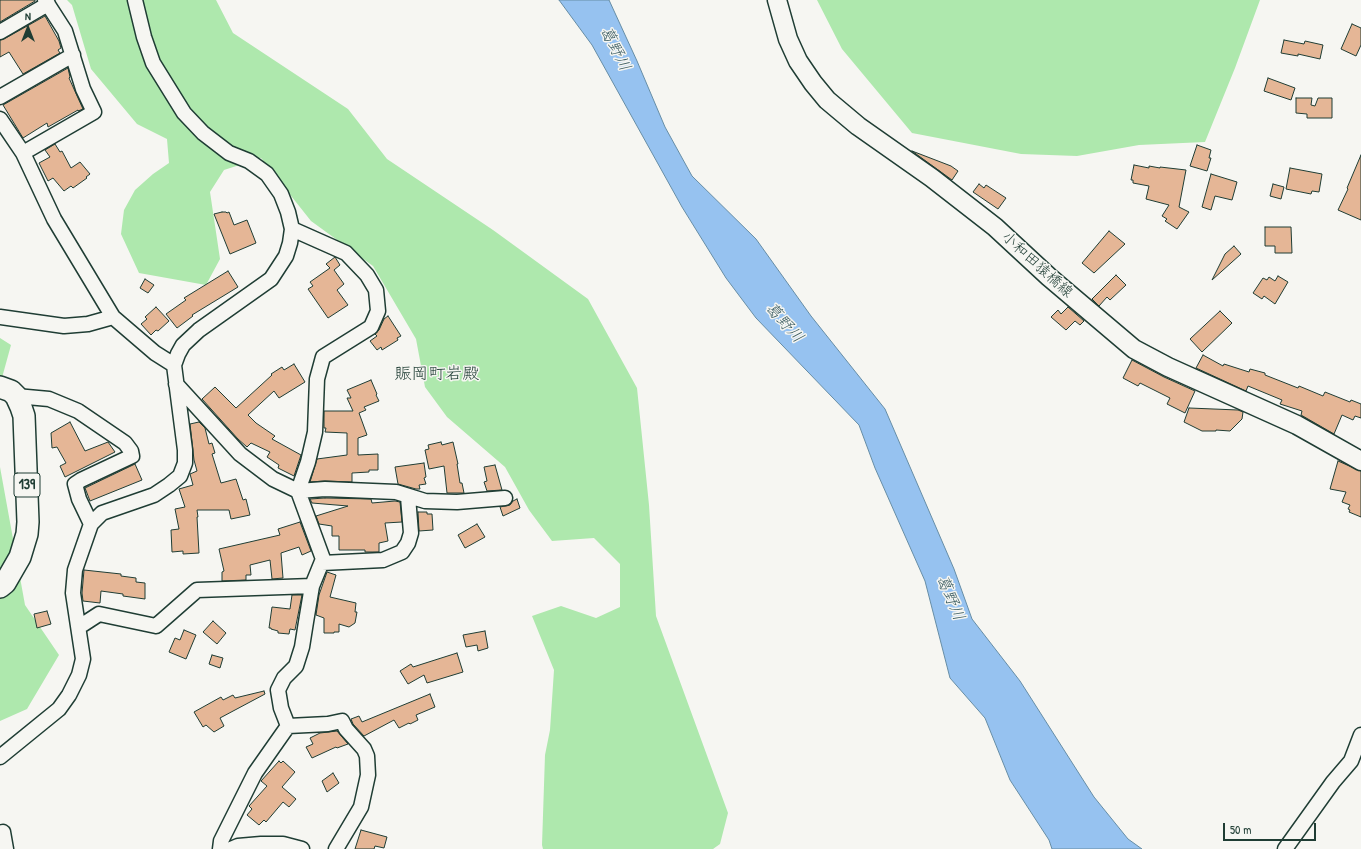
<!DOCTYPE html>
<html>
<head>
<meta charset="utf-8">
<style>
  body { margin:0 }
  #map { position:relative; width:1361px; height:849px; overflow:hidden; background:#f6f6f2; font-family:"Patrick Hand",sans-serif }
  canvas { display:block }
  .north { position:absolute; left:8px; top:8px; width:40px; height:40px; -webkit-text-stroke:3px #f6f6f2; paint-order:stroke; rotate:0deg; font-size:11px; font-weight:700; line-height:16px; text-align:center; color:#1f3d34 }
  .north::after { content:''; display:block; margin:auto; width:14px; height:18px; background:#1f3d34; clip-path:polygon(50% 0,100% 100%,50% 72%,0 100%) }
  .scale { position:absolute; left:1223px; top:823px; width:93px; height:18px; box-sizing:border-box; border:2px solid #1f3d34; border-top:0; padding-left:5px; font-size:12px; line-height:14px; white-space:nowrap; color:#1f3d34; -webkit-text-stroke:3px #f6f6f2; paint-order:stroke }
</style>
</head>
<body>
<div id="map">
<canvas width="1361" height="849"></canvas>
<div class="north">N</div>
<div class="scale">50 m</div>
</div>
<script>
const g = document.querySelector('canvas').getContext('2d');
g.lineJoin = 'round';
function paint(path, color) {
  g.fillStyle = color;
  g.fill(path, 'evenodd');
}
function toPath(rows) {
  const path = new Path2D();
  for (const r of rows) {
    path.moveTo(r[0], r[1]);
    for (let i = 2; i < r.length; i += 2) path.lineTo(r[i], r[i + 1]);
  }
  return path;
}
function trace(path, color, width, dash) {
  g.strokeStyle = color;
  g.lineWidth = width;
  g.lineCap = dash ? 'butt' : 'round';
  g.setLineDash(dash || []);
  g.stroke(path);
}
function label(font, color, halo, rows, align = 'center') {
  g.font = font + ' "Patrick Hand","Klee One",sans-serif';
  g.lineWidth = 3;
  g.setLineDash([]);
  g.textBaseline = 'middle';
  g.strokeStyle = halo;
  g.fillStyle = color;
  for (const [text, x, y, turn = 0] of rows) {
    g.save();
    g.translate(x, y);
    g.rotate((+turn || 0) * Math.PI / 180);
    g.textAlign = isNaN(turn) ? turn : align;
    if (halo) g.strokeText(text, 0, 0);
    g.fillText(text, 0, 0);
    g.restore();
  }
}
paint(toPath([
  [67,0,216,0,233,33,348,109,387,159,493,230,588,299,637,388,649,505,656,616,728,813,720,844,713,849,543,849,542,845,545,755,550,730,554,670,532,616,561,606,596,618,620,607,620,564,594,538,552,541,529,510,505,467,447,417,425,387,416,339,373,266,311,221,261,158,224,170,210,192,220,259,206,285,139,273,121,234,124,210,135,190,153,174,169,163,167,139,137,124,91,69,72,5],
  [817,0,1260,0,1235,68,1205,142,1139,145,1077,156,1021,154,912,133,842,49],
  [0,338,11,345,0,385],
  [0,467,25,605,59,655,27,709,0,721]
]), '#aee8ad');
const water = toPath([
  [559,0,609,0,637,61,665,127,692,176,756,239,811,316,885,409,954,569,972,619,1020,681,1094,797,1128,839,1142,849,1052,849,1049,840,1010,780,985,718,950,678,925,581,875,468,859,425,756,318,726,278,682,207,592,45,559,0]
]);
paint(water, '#96c2f0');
trace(water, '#668da5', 1);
const building = toPath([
  [0,0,35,0,35,1,0,22,0,0],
  [45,16,59,41,61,48,58,50,60,53,23,74,9,52,0,57,0,40,4,39,45,16],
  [1352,24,1361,28,1361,45,1356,56,1341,49,1352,24],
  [1284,40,1304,44,1305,41,1323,45,1320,59,1298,54,1298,56,1281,53,1284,40],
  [68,68,70,77,69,78,83,109,78,111,78,110,48,127,47,123,23,138,3,105,68,68],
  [1268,78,1295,88,1291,100,1264,91,1268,78],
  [1296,98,1312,98,1311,105,1315,106,1318,98,1332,98,1332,118,1307,118,1307,114,1296,113,1296,98],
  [55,144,60,152,62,151,71,168,80,162,90,174,86,177,87,178,73,188,71,186,64,191,53,178,48,181,39,163,50,157,45,150,55,144],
  [1197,145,1211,150,1209,158,1211,158,1207,171,1190,166,1197,145],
  [912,151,951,166,958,171,952,180,912,151],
  [1361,155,1361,220,1338,210,1348,189,1347,188,1361,155],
  [1134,165,1149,168,1149,166,1160,168,1160,167,1186,170,1179,207,1189,212,1177,229,1165,221,1167,219,1162,216,1169,205,1146,199,1149,186,1133,183,1133,180,1131,180,1134,165],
  [1290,168,1322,174,1319,192,1312,191,1311,194,1286,189,1290,168],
  [1211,174,1237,182,1232,200,1215,196,1211,210,1202,207,1211,174],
  [979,184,984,188,986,185,1006,198,998,209,973,192,979,184],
  [1273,184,1284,187,1281,199,1270,196,1273,184],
  [222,212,226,212,227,213,229,212,234,225,247,220,256,243,230,254,214,214,222,212],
  [1265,227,1291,227,1292,253,1275,253,1275,246,1265,246,1265,227],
  [1109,231,1125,244,1094,273,1082,263,1109,231],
  [1234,246,1241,254,1212,280,1225,254,1234,246],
  [335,257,340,265,334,270,344,284,337,290,348,305,328,318,308,289,313,286,310,282,330,268,326,264,335,257],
  [228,271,238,287,192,315,193,316,177,328,166,314,186,300,184,298,228,271],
  [1116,275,1126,285,1110,300,1107,297,1099,306,1092,299,1116,275],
  [1278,276,1288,282,1275,304,1264,296,1262,299,1253,293,1263,278,1267,280,1269,277,1275,281,1278,276],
  [145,279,154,285,148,293,140,288,145,279],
  [156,307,169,321,158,331,156,330,151,335,141,324,147,319,145,317,156,307],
  [1068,307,1084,321,1080,325,1075,321,1066,330,1051,317,1058,310,1061,314,1068,307],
  [1220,311,1232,323,1202,352,1190,339,1220,311],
  [388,316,401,336,397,338,398,340,382,350,381,347,377,350,370,341,377,336,375,334,379,330,384,319,388,316],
  [1203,355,1223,366,1224,364,1249,372,1250,369,1265,373,1265,375,1298,388,1299,386,1323,396,1325,392,1350,402,1351,400,1361,404,1361,418,1355,416,1353,420,1342,415,1334,434,1301,415,1302,411,1280,404,1282,400,1248,386,1246,391,1196,368,1203,355],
  [1132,360,1164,377,1195,391,1185,413,1167,404,1170,398,1140,383,1138,386,1123,378,1132,360],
  [294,364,305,382,279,398,274,391,248,415,256,423,275,436,272,439,301,455,294,476,278,468,279,465,267,457,270,452,251,443,247,447,238,439,202,399,215,387,236,408,272,375,271,374,282,367,284,370,294,364],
  [371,380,377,394,376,395,379,401,364,407,366,410,359,413,367,435,358,438,358,455,378,454,378,470,369,470,369,472,352,473,352,482,325,481,310,482,317,459,347,455,347,433,325,432,326,428,324,428,324,411,353,411,347,398,351,398,347,390,371,380],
  [1189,408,1238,410,1243,412,1242,419,1230,431,1216,430,1216,431,1202,431,1184,422,1189,408],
  [70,422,85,451,108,442,115,452,65,477,60,466,66,463,57,447,52,448,51,433,70,422],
  [199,422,205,428,209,444,212,443,215,453,212,454,221,483,236,479,243,500,246,499,250,515,231,519,229,510,197,510,198,517,197,517,199,553,183,554,183,551,172,552,171,530,179,529,175,509,185,507,179,489,193,485,190,474,197,471,194,460,190,424,199,422],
  [441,442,442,445,453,442,458,464,457,464,460,483,462,483,464,493,447,493,444,466,429,469,425,450,429,449,428,445,441,442],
  [1338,461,1361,471,1361,517,1349,512,1350,510,1348,509,1350,505,1342,502,1346,492,1330,489,1338,461],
  [424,463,426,477,424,478,426,484,419,485,420,489,416,489,398,484,395,467,424,463],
  [135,464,142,480,90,501,85,488,135,464],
  [495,465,502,490,487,491,484,482,487,481,484,467,495,465],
  [325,498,371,499,372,503,395,501,400,502,402,522,385,523,388,541,379,543,379,552,365,552,365,550,339,550,339,536,332,536,332,526,319,524,316,516,348,506,312,503,310,499,325,498],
  [517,499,520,508,503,516,500,507,510,505,513,501,517,499],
  [418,512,427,512,427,514,432,514,433,530,419,531,418,512],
  [300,522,311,551,302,555,299,547,281,553,283,578,272,579,270,560,250,565,251,575,246,575,246,580,222,581,222,572,224,571,219,549,280,535,278,529,300,522],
  [477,524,485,537,465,548,458,535,477,524],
  [84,570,121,574,121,576,136,578,136,582,145,583,145,599,123,596,123,594,101,591,100,603,83,601,82,593,84,570],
  [327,572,336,575,330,597,356,603,355,612,357,612,355,623,349,627,339,624,339,632,334,632,334,633,324,633,324,618,316,615,319,595,327,572],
  [292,595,302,595,295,630,290,629,289,634,278,633,278,631,271,629,271,628,269,628,272,607,290,609,292,595],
  [47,611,51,624,37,628,34,614,47,611],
  [213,621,226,633,217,644,203,632,213,621],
  [184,630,196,635,186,659,169,652,175,638,180,640,184,630],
  [485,631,488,648,478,651,477,645,466,647,463,635,485,631],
  [457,653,463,672,427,683,424,675,408,684,400,671,411,664,413,667,457,653],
  [212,655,223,658,220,668,209,664,212,655],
  [264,691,265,694,220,718,224,726,214,732,206,725,203,727,194,712,221,697,223,700,233,695,235,698,264,691],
  [430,694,435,707,416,715,418,720,410,724,409,723,399,728,394,720,364,736,353,724,351,719,359,716,362,722,430,694],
  [337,731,348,744,337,748,336,747,312,758,306,747,313,744,310,738,320,733,337,731],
  [279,761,281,763,283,761,295,772,282,787,296,799,289,807,283,802,266,822,264,820,259,825,247,815,252,809,249,806,267,786,261,781,279,761],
  [333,773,339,783,327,792,322,781,333,773],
  [361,830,387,837,384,848,375,846,374,849,355,849,361,830]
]);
paint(building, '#e5b696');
trace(building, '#1f3d34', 1);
const minor = toPath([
  [0,32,48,4],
  [0,97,73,55],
  [0,119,23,153,54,219,113,317,155,353,174,365],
  [23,153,94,112,83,89,65,31,45,0],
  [0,317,64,326,88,324,113,317],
  [176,384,240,454,273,479,298,491,325,489,396,492,425,501,457,502,505,498],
  [16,396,49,399,78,411,125,443,131,451,132,456,81,480,75,484,79,499,91,524],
  [322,563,383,560,402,552,408,543,411,533,408,497],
  [79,627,99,614,156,626,197,590,312,586],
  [288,726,281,708,278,690,284,678,296,666,302,647,306,622,312,586,323,559,298,491,308,462,315,432,317,379,323,357,371,327,378,311,376,290,367,275,346,253,292,229],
  [288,726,328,724,342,721,346,729,364,749,367,756,368,775,361,807,336,849],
  [0,757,59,709,69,695,79,675,83,659,73,593,75,570,91,524,102,513,154,495,169,485,180,476,185,463,185,450,174,365,178,354,183,345,199,330,271,279,286,256,290,243,292,229,288,212,281,194,267,174,249,161,229,153,203,133,184,113,153,63,144,37,135,0],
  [0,833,3,832,6,849],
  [220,849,221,841,255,773,288,726],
  [231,849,238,846,261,844,283,844,302,849],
  [1285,849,1333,782,1351,761,1361,735]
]);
const major = toPath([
  [777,0,788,39,798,61,813,83,827,100,858,126,932,178,995,227,1049,277,1134,349,1168,367,1297,425,1361,461]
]);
const highway = toPath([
  [0,387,11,391,16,396,21,407,24,416,28,522,27,534,20,557,5,583,0,587]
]);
trace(minor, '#1f3d34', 17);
trace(major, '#1f3d34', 21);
trace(highway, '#1f3d34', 24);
trace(minor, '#f6f6f2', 14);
trace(major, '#f6f6f2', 18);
trace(highway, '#f6f6f2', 21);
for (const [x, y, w] of [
  [27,485,26]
]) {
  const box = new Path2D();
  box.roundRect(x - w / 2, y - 12, w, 24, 3);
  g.fillStyle = '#f6f6f2';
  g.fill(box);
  trace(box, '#1f3d34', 1);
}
label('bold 14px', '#1f3d34', null, [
  ["139",27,485]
]);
label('15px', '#1f3d34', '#f6f6f2', [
  ["小和田猿橋線",1037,265,42]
]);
label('italic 16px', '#3d5e63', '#f6f6f2', [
  ["葛野川",615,49,63],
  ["葛野川",784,323,48],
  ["葛野川",950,598,67]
]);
label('17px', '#1f3d34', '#f6f6f2', [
  ["賑岡町岩殿",437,374]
]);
</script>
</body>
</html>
